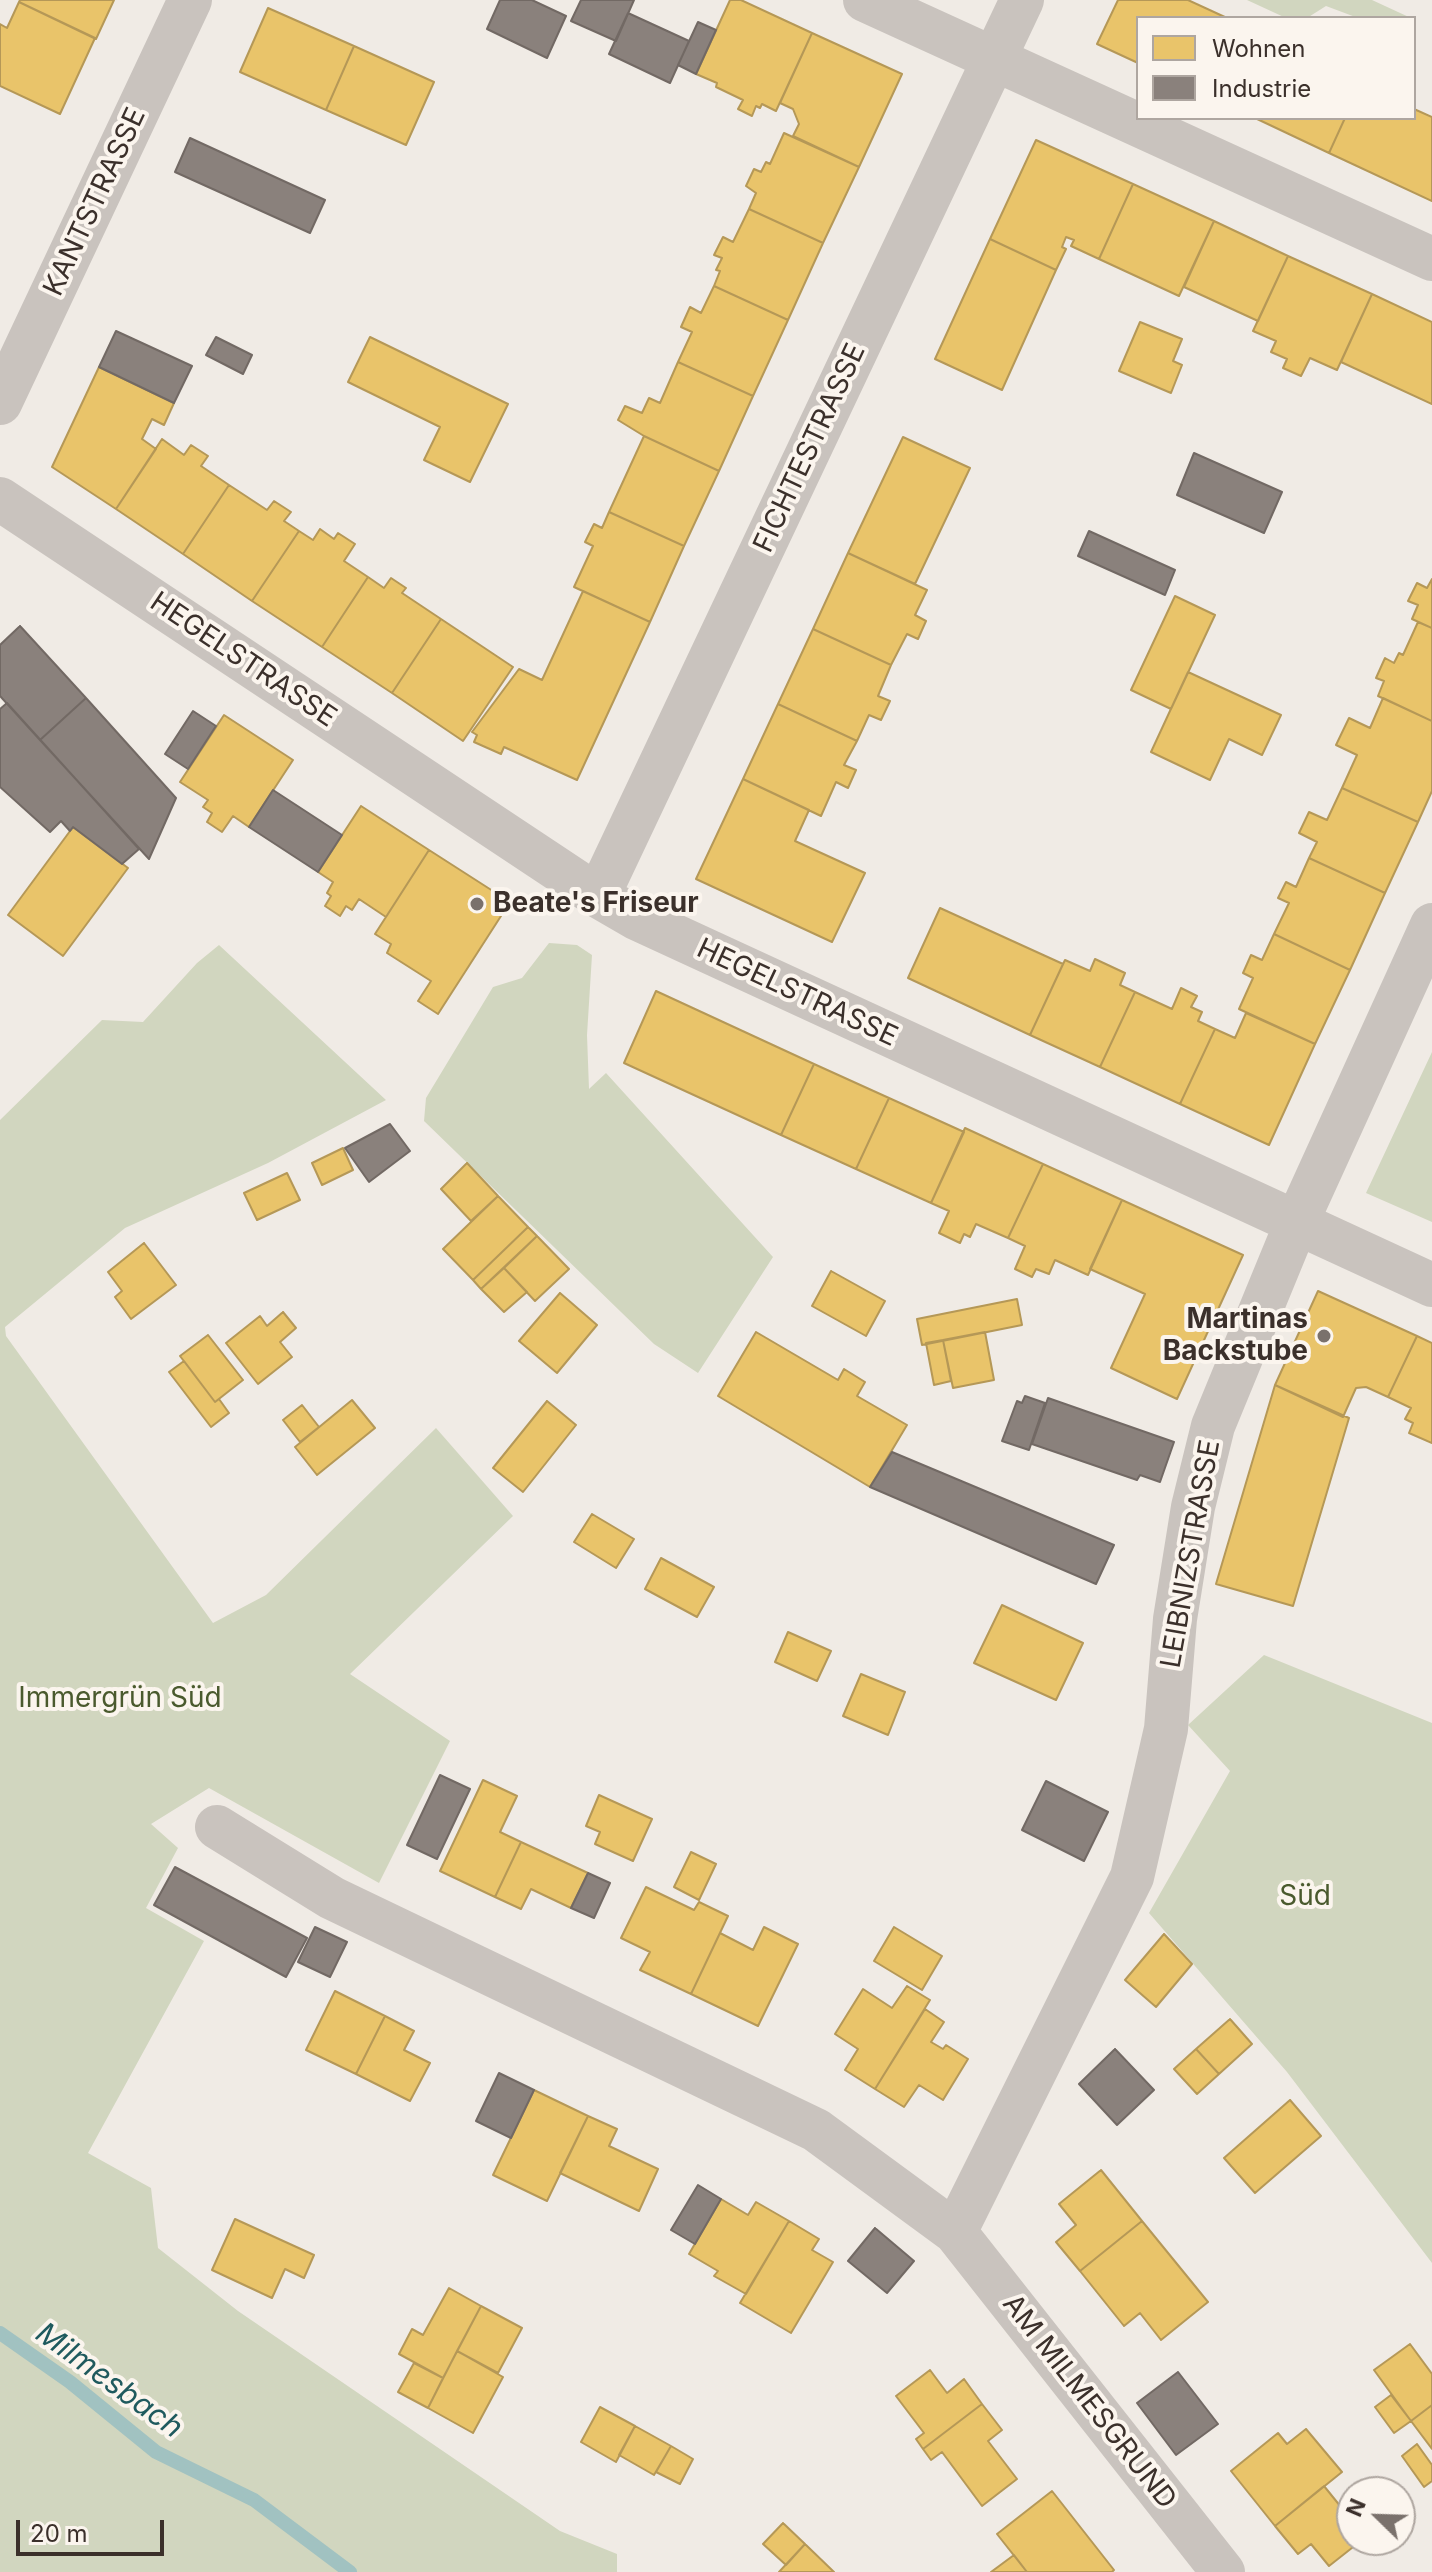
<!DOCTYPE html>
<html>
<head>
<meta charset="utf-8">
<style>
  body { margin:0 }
  #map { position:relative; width:1432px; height:2572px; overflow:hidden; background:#f0ebe5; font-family:Inter,sans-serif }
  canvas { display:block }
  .legend { position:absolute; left:1136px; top:16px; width:280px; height:104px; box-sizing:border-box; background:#fbf5ee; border:2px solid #aea6a0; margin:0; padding:10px 14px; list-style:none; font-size:24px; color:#3b302b }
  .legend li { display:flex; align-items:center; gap:16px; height:40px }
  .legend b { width:40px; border:2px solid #aea6a0 }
  .north { position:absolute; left:1336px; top:2476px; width:80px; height:80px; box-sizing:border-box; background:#fbf5ee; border:2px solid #aea6a0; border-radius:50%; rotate:293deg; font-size:22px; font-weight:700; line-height:32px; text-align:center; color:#3b302b }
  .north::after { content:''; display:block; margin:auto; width:28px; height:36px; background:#7a716c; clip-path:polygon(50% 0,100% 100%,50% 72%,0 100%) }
  .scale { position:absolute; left:16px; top:2520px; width:148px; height:36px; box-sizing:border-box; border:4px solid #3b302b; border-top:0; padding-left:10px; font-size:24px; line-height:28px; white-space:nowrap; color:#3b302b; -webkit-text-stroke:6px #fbf5ee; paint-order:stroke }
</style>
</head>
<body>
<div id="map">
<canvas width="1432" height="2572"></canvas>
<ul class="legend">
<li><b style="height:22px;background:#e9c46a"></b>Wohnen</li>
<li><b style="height:22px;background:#8a817c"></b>Industrie</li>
</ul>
<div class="north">N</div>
<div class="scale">20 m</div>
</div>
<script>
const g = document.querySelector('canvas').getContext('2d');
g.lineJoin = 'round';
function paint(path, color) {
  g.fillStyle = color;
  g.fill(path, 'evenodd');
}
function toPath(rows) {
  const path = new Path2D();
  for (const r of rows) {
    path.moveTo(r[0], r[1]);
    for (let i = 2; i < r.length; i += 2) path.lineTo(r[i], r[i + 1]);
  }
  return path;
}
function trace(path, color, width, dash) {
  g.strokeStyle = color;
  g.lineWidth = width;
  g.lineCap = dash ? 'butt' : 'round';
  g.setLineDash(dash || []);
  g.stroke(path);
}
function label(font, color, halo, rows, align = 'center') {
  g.font = font + ' Inter,sans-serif';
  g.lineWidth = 8;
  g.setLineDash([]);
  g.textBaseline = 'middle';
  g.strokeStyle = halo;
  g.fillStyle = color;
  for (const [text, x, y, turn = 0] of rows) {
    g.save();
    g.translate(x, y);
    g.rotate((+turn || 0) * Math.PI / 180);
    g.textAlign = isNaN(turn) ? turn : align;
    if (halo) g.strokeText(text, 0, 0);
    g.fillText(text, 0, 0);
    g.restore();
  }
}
paint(toPath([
  [1247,0,1372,0,1411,18,1358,18,1326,6,1307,18,1286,18],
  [549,943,577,945,592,955,587,1035,589,1089,606,1073,773,1257,698,1373,654,1344,424,1121,426,1098,493,987,522,978],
  [219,945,386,1100,268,1163,125,1228,5,1327,6,1336,213,1623,266,1595,436,1428,513,1516,350,1674,450,1741,379,1883,209,1788,151,1824,178,1848,146,1908,204,1941,88,2153,151,2188,158,2248,238,2311,560,2531,617,2554,617,2572,0,2572,0,1120,102,1020,143,1022,197,963],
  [1432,1052,1432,1222,1366,1193],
  [1264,1655,1432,1723,1432,2263,1287,2072,1149,1913,1230,1771,1188,1725]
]), '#d1d6bf');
const homes = toPath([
  [20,0,114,0,96,39,19,2,20,0],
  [730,0,741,0,812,33,776,111,762,104,760,108,756,106,752,116,738,109,743,100,716,87,717,83,696,74,730,0],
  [1118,0,1188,0,1227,18,1138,18,1138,63,1097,44,1118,0],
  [19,2,95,38,60,114,0,86,0,24,7,28,19,2],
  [268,8,354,46,326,110,240,72,268,8],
  [812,33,902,74,859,167,793,136,799,124,793,109,780,103,812,33],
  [354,46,434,82,406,145,326,110,354,46],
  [1414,109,1432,117,1432,201,1329,153,1345,118,1414,118,1414,109],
  [1255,118,1345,118,1329,153,1255,118],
  [784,133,859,167,823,243,749,209,756,193,746,186,754,169,761,172,766,162,770,164,784,133],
  [1036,140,1133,184,1099,259,1071,246,1074,240,1066,237,1062,247,1066,249,1056,270,990,239,1036,140],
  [1133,184,1214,221,1179,296,1099,259,1133,184],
  [749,209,823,243,788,320,714,286,720,271,716,270,722,258,714,255,723,237,733,242,749,209],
  [1214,221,1288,256,1258,321,1184,287,1214,221],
  [990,239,1056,270,1002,390,935,359,990,239],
  [1288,256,1372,294,1337,370,1310,358,1301,376,1283,368,1287,359,1271,352,1276,341,1253,331,1288,256],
  [714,286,788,320,753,396,678,362,692,332,681,327,690,307,701,313,714,286],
  [1372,294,1432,322,1432,404,1341,362,1372,294],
  [1140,322,1182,339,1173,361,1182,365,1171,393,1119,371,1140,322],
  [370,337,508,404,470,482,424,460,440,427,348,382,370,337],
  [678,362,753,396,719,471,644,436,618,420,625,406,642,413,649,398,660,403,678,362],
  [99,367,174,403,164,425,152,419,142,439,156,449,116,509,52,467,99,367],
  [644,436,719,471,684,546,609,512,644,436],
  [903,437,970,468,915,584,848,553,903,437],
  [162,439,184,455,191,445,208,456,201,466,229,485,183,554,116,509,162,439],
  [229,485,267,510,274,501,291,512,284,521,299,531,252,601,183,554,229,485],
  [609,512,684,546,650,622,574,587,593,546,585,542,594,524,602,528,609,512],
  [320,529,334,539,338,533,355,544,344,561,368,577,322,647,252,601,299,531,313,540,320,529],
  [848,553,927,590,915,615,926,621,918,639,907,634,891,665,813,629,848,553],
  [368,577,384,588,391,578,406,588,402,593,441,619,392,693,322,647,368,577],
  [1432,579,1432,628,1412,619,1418,605,1408,601,1417,583,1427,588,1432,579],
  [583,591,650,622,577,780,504,747,501,754,474,742,477,735,472,732,519,669,542,680,583,591],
  [1175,596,1215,615,1171,709,1131,690,1175,596],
  [441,619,513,667,463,741,392,693,441,619],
  [1418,622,1432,628,1432,721,1378,696,1384,681,1376,678,1385,658,1394,663,1399,653,1403,655,1418,622],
  [813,629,891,665,878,696,890,701,881,720,869,715,857,741,778,704,813,629],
  [1188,672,1281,715,1262,755,1229,739,1210,780,1151,752,1188,672],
  [1383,698,1432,721,1432,791,1418,822,1342,788,1357,755,1336,745,1349,718,1370,728,1383,698],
  [778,704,857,741,844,765,856,770,848,788,836,782,821,816,743,779,778,704],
  [224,715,293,760,249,827,233,816,222,832,207,822,212,813,203,807,208,800,180,782,224,715],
  [743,779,809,810,795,841,865,873,832,942,696,879,743,779],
  [1342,788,1418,822,1385,893,1309,858,1317,842,1299,833,1309,812,1327,820,1342,788],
  [361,806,429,850,386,917,359,899,352,910,346,906,340,916,325,906,331,896,327,893,333,882,318,872,361,806],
  [73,827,128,868,63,956,8,915,73,827],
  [429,850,510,902,438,1014,418,1001,431,981,387,953,391,944,375,934,429,850],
  [1309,858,1385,893,1350,970,1274,934,1289,903,1278,898,1286,882,1296,887,1309,858],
  [940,908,1063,964,1030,1035,908,978,940,908],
  [1274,934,1350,970,1315,1044,1239,1009,1253,978,1243,973,1251,955,1262,960,1274,934],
  [1095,959,1125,973,1120,985,1135,992,1100,1067,1030,1035,1065,960,1090,971,1095,959],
  [1181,988,1197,996,1191,1007,1202,1012,1198,1021,1215,1029,1180,1104,1100,1067,1135,992,1172,1009,1181,988],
  [656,991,814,1064,781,1135,624,1063,656,991],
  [1246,1013,1315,1044,1269,1145,1180,1104,1215,1029,1235,1038,1246,1013],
  [814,1064,889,1098,856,1169,781,1135,814,1064],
  [889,1098,964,1132,931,1203,856,1169,889,1098],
  [965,1128,1043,1164,1008,1238,976,1224,970,1237,964,1234,960,1243,939,1233,949,1211,931,1203,965,1128],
  [343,1148,353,1170,322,1185,312,1163,343,1148],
  [467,1163,498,1196,471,1221,441,1189,467,1163],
  [1043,1164,1122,1200,1088,1275,1055,1260,1049,1274,1036,1269,1032,1277,1015,1269,1025,1246,1008,1238,1043,1164],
  [287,1173,300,1200,257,1220,244,1193,287,1173],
  [498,1196,528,1227,473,1280,443,1249,498,1196],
  [1122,1200,1243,1255,1177,1399,1111,1368,1145,1294,1090,1269,1122,1200],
  [528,1227,537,1236,481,1289,473,1280,528,1227],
  [537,1236,569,1269,535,1301,504,1268,537,1236],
  [144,1243,176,1285,131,1319,115,1297,122,1291,108,1272,144,1243],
  [504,1268,527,1292,504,1312,481,1289,504,1268],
  [831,1271,885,1301,866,1336,812,1306,831,1271],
  [1318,1291,1417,1336,1388,1397,1366,1387,1356,1388,1343,1417,1275,1385,1318,1291],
  [560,1293,597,1325,557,1373,519,1341,560,1293],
  [1017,1299,1022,1325,922,1345,917,1319,1017,1299],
  [283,1312,296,1328,280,1342,292,1357,258,1384,226,1343,260,1316,267,1326,283,1312],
  [756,1332,838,1380,844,1369,865,1382,857,1396,907,1425,870,1487,718,1396,756,1332],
  [985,1332,994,1380,953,1388,943,1340,985,1332],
  [208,1335,243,1380,215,1402,180,1356,208,1335],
  [1417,1336,1432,1343,1432,1443,1409,1433,1413,1423,1405,1419,1411,1408,1388,1397,1417,1336],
  [943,1340,951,1381,934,1385,926,1343,943,1340],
  [184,1361,215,1402,219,1399,229,1413,211,1427,169,1372,184,1361],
  [1275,1385,1349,1418,1293,1606,1216,1584,1275,1385],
  [352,1400,375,1428,317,1475,295,1447,352,1400],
  [547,1401,576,1425,523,1492,493,1468,547,1401],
  [302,1405,319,1427,300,1442,283,1420,302,1405],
  [592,1514,634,1539,616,1568,574,1542,592,1514],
  [661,1558,714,1587,697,1617,645,1589,661,1558],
  [1002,1605,1083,1643,1056,1700,974,1663,1002,1605],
  [788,1632,831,1651,817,1681,775,1662,788,1632],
  [861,1674,905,1692,888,1735,843,1716,861,1674],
  [483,1780,517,1796,500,1832,521,1842,495,1897,440,1871,483,1780],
  [599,1795,652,1819,633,1861,595,1844,600,1832,586,1826,599,1795],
  [521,1842,588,1873,571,1908,531,1889,521,1909,495,1897,521,1842],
  [691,1852,716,1864,699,1900,674,1887,691,1852],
  [646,1887,694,1910,699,1902,728,1916,691,1994,640,1970,650,1952,621,1938,646,1887],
  [764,1927,798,1944,758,2026,691,1994,720,1933,753,1950,764,1927],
  [894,1927,942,1956,922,1990,874,1961,894,1927],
  [1164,1934,1192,1964,1156,2007,1125,1980,1164,1934],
  [907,1986,930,2000,875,2089,845,2070,858,2049,835,2034,863,1989,892,2008,907,1986],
  [335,1991,385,2016,356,2074,306,2050,335,1991],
  [925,2009,944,2022,931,2042,943,2049,946,2045,968,2059,943,2100,919,2085,904,2107,875,2089,925,2009],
  [385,2016,414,2031,404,2050,430,2063,410,2101,356,2074,385,2016],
  [1230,2019,1252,2044,1219,2074,1196,2049,1230,2019],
  [1196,2049,1219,2074,1197,2094,1174,2069,1196,2049],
  [534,2090,588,2116,547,2201,493,2175,534,2090],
  [1290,2100,1321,2136,1255,2193,1224,2158,1290,2100],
  [588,2116,617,2129,609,2146,658,2169,639,2211,560,2173,588,2116],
  [1101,2170,1142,2221,1080,2271,1056,2242,1076,2225,1059,2204,1101,2170],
  [721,2199,748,2215,756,2202,789,2221,746,2294,714,2276,718,2271,689,2254,721,2199],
  [235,2219,314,2255,304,2278,285,2269,272,2298,212,2270,235,2219],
  [789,2221,819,2239,812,2250,833,2262,791,2333,740,2303,789,2221],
  [1142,2221,1208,2302,1161,2340,1140,2313,1124,2326,1080,2271,1142,2221],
  [449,2288,481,2306,443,2378,399,2354,412,2329,423,2335,449,2288],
  [481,2306,522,2328,498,2373,457,2351,481,2306],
  [1410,2344,1432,2374,1432,2405,1411,2421,1374,2370,1410,2344],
  [457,2351,503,2377,473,2433,428,2408,457,2351],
  [414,2363,443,2378,428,2408,398,2392,414,2363],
  [930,2370,947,2393,964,2379,982,2404,923,2449,916,2439,924,2433,896,2396,930,2370],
  [1391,2395,1411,2421,1394,2433,1375,2407,1391,2395],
  [982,2404,1002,2430,988,2441,1017,2479,982,2506,942,2452,931,2460,923,2449,982,2404],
  [1432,2405,1432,2449,1411,2421,1432,2405],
  [600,2407,635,2426,616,2462,581,2442,600,2407],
  [635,2426,671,2446,654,2475,619,2455,635,2426],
  [1306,2429,1342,2472,1275,2526,1231,2471,1278,2433,1287,2444,1306,2429],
  [1417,2444,1432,2465,1432,2481,1424,2487,1402,2456,1417,2444],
  [671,2446,693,2459,680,2484,656,2472,671,2446],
  [1324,2486,1345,2512,1350,2507,1352,2509,1352,2540,1362,2540,1329,2566,1311,2544,1298,2554,1275,2526,1324,2486],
  [1052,2491,1114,2570,1112,2572,1027,2572,997,2534,1052,2491],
  [783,2523,805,2544,786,2565,763,2544,783,2523],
  [805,2544,834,2572,779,2572,805,2544],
  [1014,2555,1027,2572,991,2572,1014,2555]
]);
paint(homes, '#e9c46a');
trace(homes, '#b59857', 2);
const industry = toPath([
  [500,0,532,0,566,16,547,58,487,29,500,0],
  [581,0,634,0,616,41,571,21,581,0],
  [628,13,689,41,670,83,609,54,628,13],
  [698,22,716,30,696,74,678,65,698,22],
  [190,138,325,200,310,233,175,172,190,138],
  [116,331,192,366,174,403,99,367,116,331],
  [216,337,252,355,243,374,206,355,216,337],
  [1194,453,1282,492,1264,533,1177,495,1194,453],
  [1089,531,1175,570,1165,595,1078,556,1089,531],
  [20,626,86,698,40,740,0,696,0,645,20,626],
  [86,698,176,798,149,859,40,740,86,698],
  [7,703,139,849,122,864,73,827,70,831,61,821,50,832,0,787,0,709,7,703],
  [193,711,216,726,188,769,165,754,193,711],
  [273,790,342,835,318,872,249,827,273,790],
  [390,1124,410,1151,369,1182,345,1148,390,1124],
  [1025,1396,1045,1403,1029,1450,1002,1441,1017,1401,1022,1403,1025,1396],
  [1048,1398,1174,1442,1160,1482,1140,1475,1137,1480,1032,1444,1048,1398],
  [892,1452,1114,1545,1096,1584,870,1487,892,1452],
  [440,1775,470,1789,437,1859,407,1845,440,1775],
  [1046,1781,1108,1812,1084,1861,1022,1830,1046,1781],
  [175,1867,307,1938,286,1977,154,1905,175,1867],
  [588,1873,610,1883,594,1918,571,1908,588,1873],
  [315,1927,347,1942,330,1977,298,1962,315,1927],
  [1115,2049,1154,2090,1117,2125,1079,2084,1115,2049],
  [499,2073,534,2090,511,2138,476,2121,499,2073],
  [698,2185,721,2199,695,2244,671,2230,698,2185],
  [875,2228,914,2261,887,2293,848,2261,875,2228],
  [1178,2372,1218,2424,1176,2455,1137,2403,1178,2372]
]);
paint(industry, '#8a817c');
trace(industry, '#726964', 2);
trace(toPath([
  [0,2333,70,2382,156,2452,254,2500,350,2572]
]), '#a1c2c1', 14);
trace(toPath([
  [865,0,1432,259],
  [0,403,190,0],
  [0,499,598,896,636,918,1432,1285],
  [598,896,1022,0],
  [217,1827,332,1898,816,2130,955,2232,1223,2572],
  [955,2232,1132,1877,1166,1729,1175,1619,1193,1507,1213,1426,1296,1224,1432,925]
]), '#c9c3be', 44);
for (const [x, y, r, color] of [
  [477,904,8,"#7a716c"],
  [1324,1336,8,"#7a716c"]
]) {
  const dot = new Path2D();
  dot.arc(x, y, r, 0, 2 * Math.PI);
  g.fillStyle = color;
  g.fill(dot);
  trace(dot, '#fbf5ee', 3);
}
label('28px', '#3b302b', '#fbf5ee', [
  ["KANTSTRASSE",95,202,-65],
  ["FICHTESTRASSE",810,448,-65],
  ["HEGELSTRASSE",243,660,34],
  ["HEGELSTRASSE",797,993,25],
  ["LEIBNIZSTRASSE",1191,1554,-80],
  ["AM MILMESGRUND",1089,2402,52]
]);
label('bold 28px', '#3b302b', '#fbf5ee', [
  ["Beate's Friseur",493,904],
  ["Martinas",1308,1320,"right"],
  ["Backstube",1308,1352,"right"]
], 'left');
label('28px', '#4a5a2e', '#fbf5ee', [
  ["Immergrün Süd",120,1699],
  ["Süd",1305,1897]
]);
label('italic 30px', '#1f5a5e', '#fbf5ee', [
  ["Milmesbach",109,2381,36]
]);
</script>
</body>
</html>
